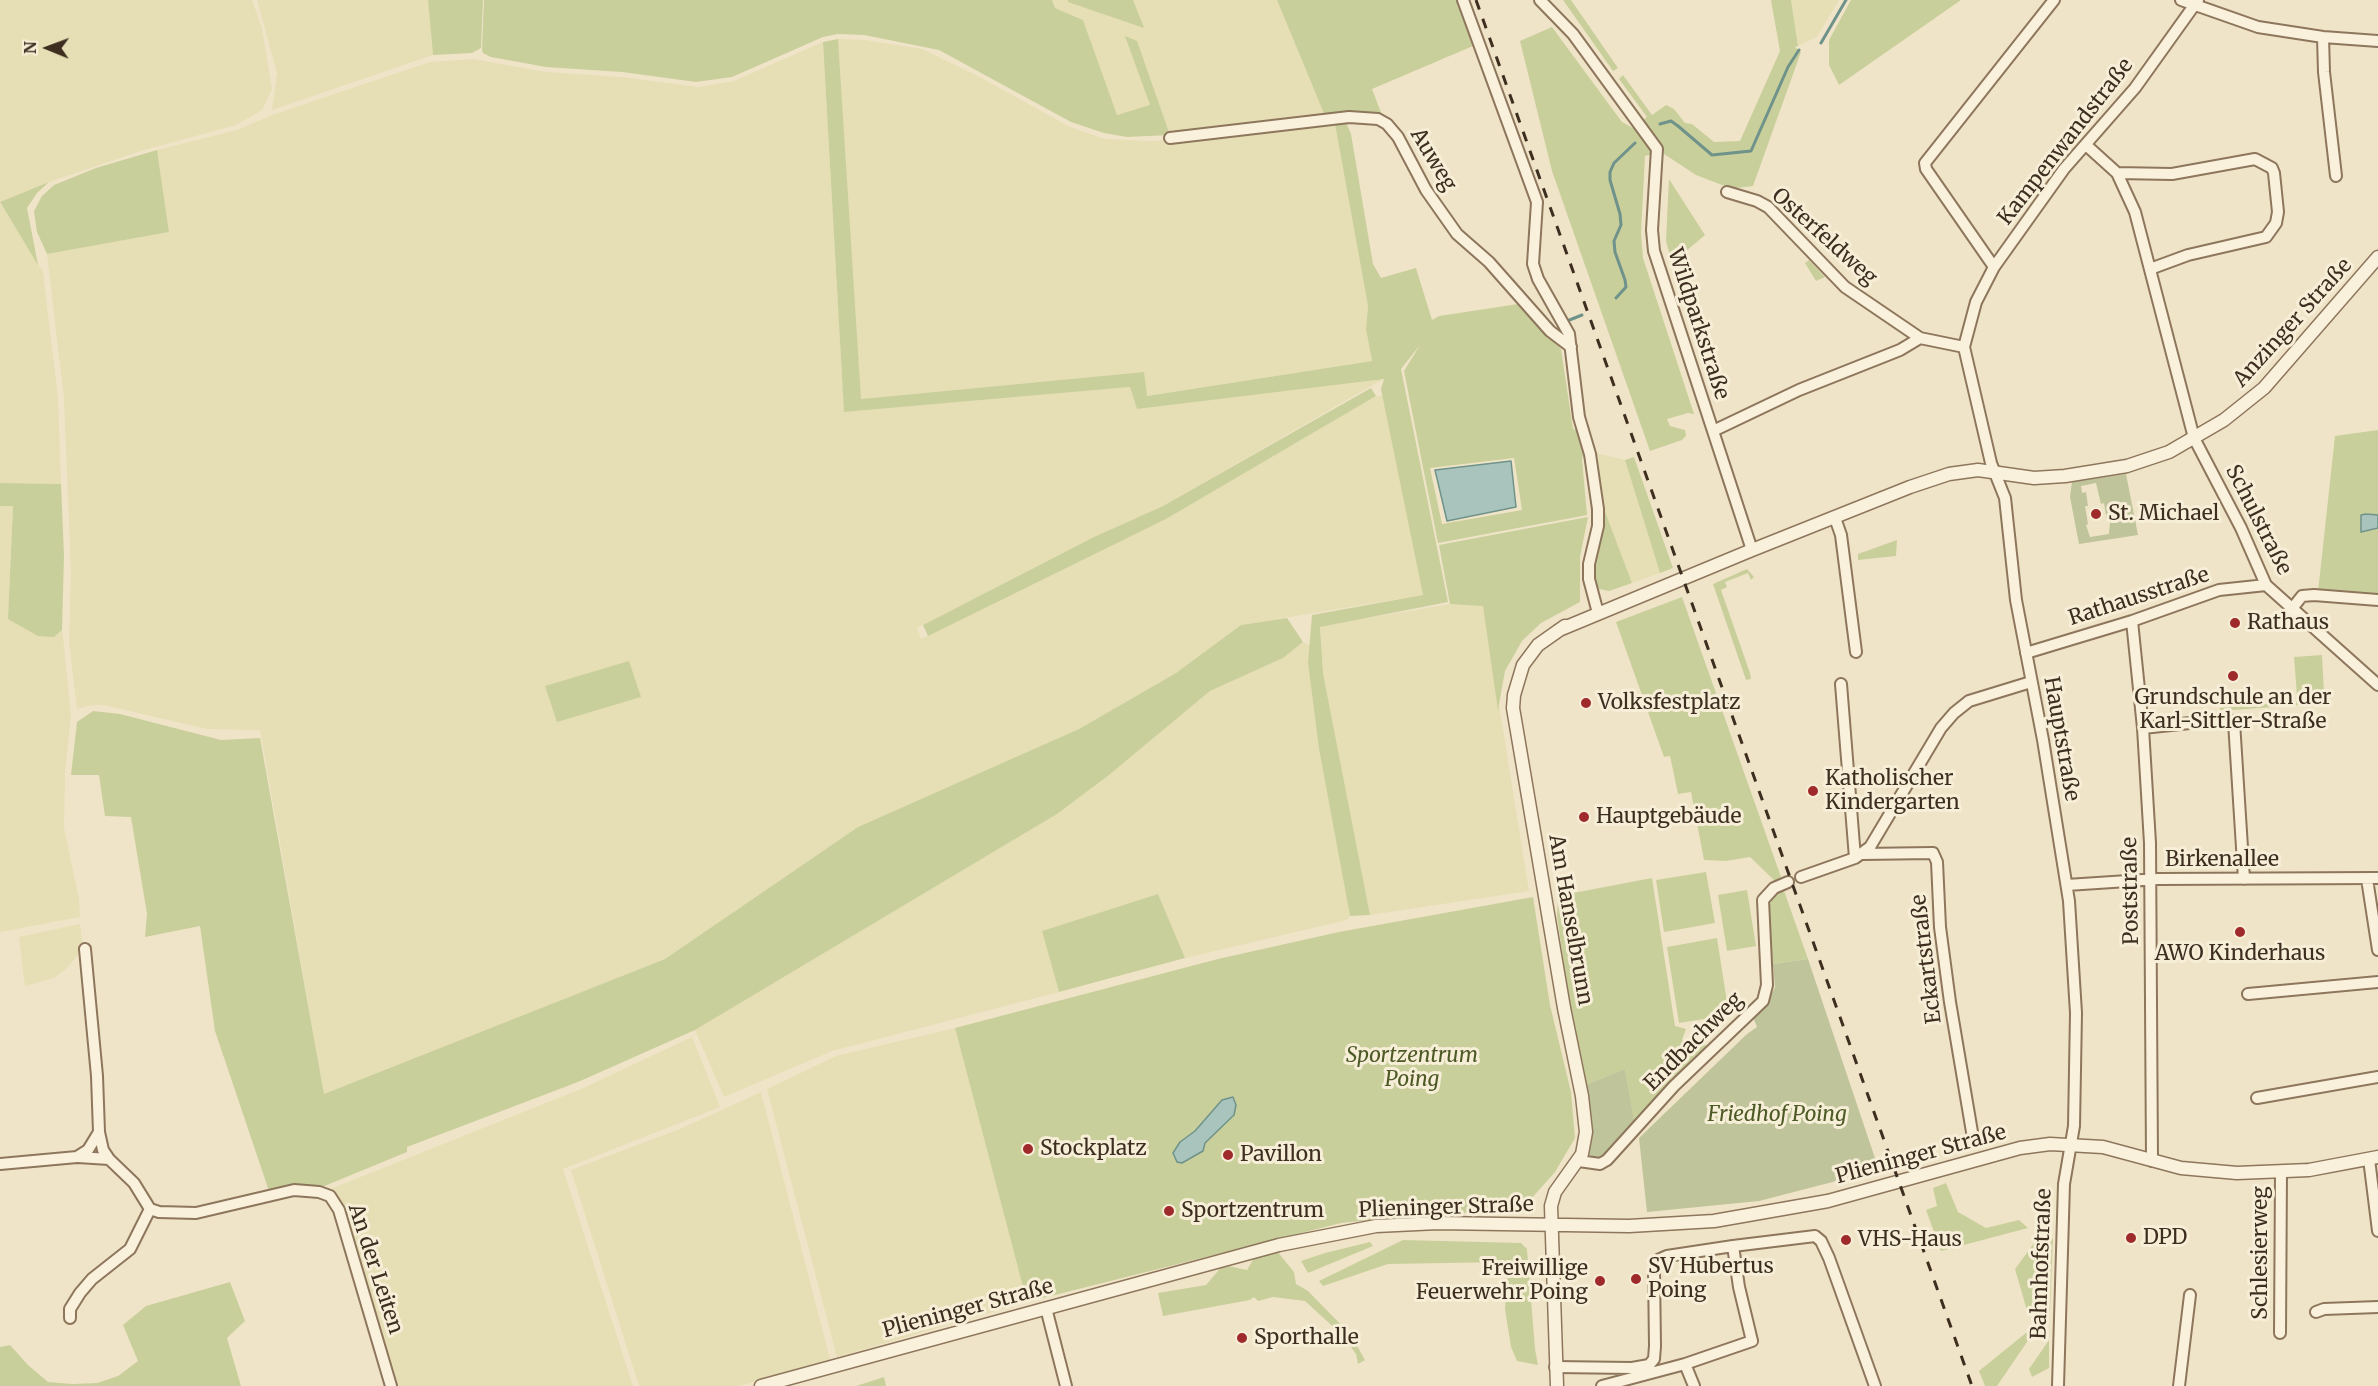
<!DOCTYPE html>
<html>
<head>
<meta charset="utf-8">
<style>
  body { margin:0 }
  #map { position:relative; width:2378px; height:1386px; overflow:hidden; background:#f0e4c8; font-family:Merriweather,serif }
  canvas { display:block }
  .north { position:absolute; left:18px; top:18px; width:60px; height:60px; -webkit-text-stroke:4px #f7eed8; paint-order:stroke; rotate:271deg; font-size:16px; font-weight:700; line-height:24px; text-align:center; color:#3d2e20 }
  .north::after { content:''; display:block; margin:auto; width:21px; height:27px; background:#3d2e20; clip-path:polygon(50% 0,100% 100%,50% 72%,0 100%) }
</style>
</head>
<body>
<div id="map">
<canvas width="2378" height="1386"></canvas>
<div class="north">N</div>
</div>
<script>
const g = document.querySelector('canvas').getContext('2d');
g.lineJoin = 'round';
function paint(path, color) {
  g.fillStyle = color;
  g.fill(path, 'evenodd');
}
function toPath(rows) {
  const path = new Path2D();
  for (const r of rows) {
    path.moveTo(r[0], r[1]);
    for (let i = 2; i < r.length; i += 2) path.lineTo(r[i], r[i + 1]);
  }
  return path;
}
function trace(path, color, width, dash) {
  g.strokeStyle = color;
  g.lineWidth = width;
  g.lineCap = dash ? 'butt' : 'round';
  g.setLineDash(dash || []);
  g.stroke(path);
}
function label(font, color, halo, rows, align = 'center') {
  g.font = font + ' Merriweather,serif';
  g.lineWidth = 6;
  g.setLineDash([]);
  g.textBaseline = 'middle';
  g.strokeStyle = halo;
  g.fillStyle = color;
  for (const [text, x, y, turn = 0] of rows) {
    g.save();
    g.translate(x, y);
    g.rotate((+turn || 0) * Math.PI / 180);
    g.textAlign = isNaN(turn) ? turn : align;
    if (halo) g.strokeText(text, 0, 0);
    g.fillText(text, 0, 0);
    g.restore();
  }
}
paint(toPath([
  [0,0,252,0,262,28,272,89,262,110,236,125,141,151,49,182,0,202],
  [257,0,428,0,433,55,272,110,277,73],
  [1052,0,1277,0,1325,116,1170,135,1137,42,1126,37,1150,106,1116,115,1083,20,1055,8],
  [1791,0,1839,0,1817,37,1798,46],
  [838,39,865,40,922,49,976,75,1070,127,1105,139,1153,141,1335,124,1368,306,1366,329,1372,361,1146,396,1143,372,860,399],
  [823,42,844,412,1130,387,1137,409,1385,378,1163,506,1094,537,917,628,921,639,1166,519,1376,396,1383,396,1423,595,1241,625,1176,673,1079,729,858,827,665,959,324,1094,260,730,207,729,104,705,92,705,77,709,69,642,71,573,64,399,47,254,169,232,157,150,237,130,272,115,430,62,473,59,546,72,622,77,698,87,734,81],
  [0,203,43,272,58,398,61,484,0,483],
  [1596,453,1625,460,1660,573,1632,583,1601,501],
  [0,506,13,506,8,619,54,637,62,630,63,637,71,715,65,772,64,828,79,899,80,917,0,932],
  [1450,604,1483,605,1529,891,1370,915,1323,673,1320,626],
  [1303,642,1310,646,1308,663,1319,749,1350,916,1347,920,1185,958,1158,894,1042,931,1059,992,832,1051,724,1097,695,1030,1057,814,1109,775,1210,691,1283,658],
  [80,924,83,949,66,969,54,978,25,986,19,937],
  [955,1028,1027,1302,837,1357,767,1089,836,1056],
  [692,1037,720,1107,563,1169,633,1386,394,1386,328,1190,581,1089],
  [761,1092,830,1359,740,1386,639,1386,571,1170,680,1129]
]), '#e6deb5');
paint(toPath([
  [428,0,483,0,481,48,472,53,433,55],
  [484,0,1052,0,1055,8,1083,20,1117,115,1150,105,1125,36,1137,41,1170,135,1127,137,1104,133,1071,122,939,50,864,35,838,34,823,37,732,77,696,82,622,72,546,67,491,57,483,53,482,50],
  [1068,0,1133,0,1144,28,1068,2],
  [1277,0,1456,0,1473,46,1372,89,1382,115,1344,112,1325,116],
  [1563,0,1571,0,1618,68,1613,71],
  [1771,0,1791,0,1798,46,1795,47,1801,52,1753,186,1737,188,1722,185,1696,175,1661,152,1645,156,1641,233,1643,258,1694,414,1688,413,1667,419,1670,426,1685,430,1686,436,1682,440,1650,451,1552,171,1520,41,1552,27,1622,122,1633,128,1647,117,1619,79,1623,75,1652,115,1666,105,1674,109,1685,123,1692,124,1714,142,1740,141,1780,51],
  [1851,0,1961,0,1839,85,1829,65,1829,40],
  [838,39,861,399,1144,372,1147,396,1372,361,1366,329,1368,306,1335,124,1346,122,1351,134,1373,264,1381,278,1416,268,1432,320,1439,316,1518,304,1561,349,1573,429,1579,431,1584,451,1582,459,1587,515,1438,543,1404,371,1420,345,1401,369,1448,602,1320,627,1323,673,1370,915,1350,916,1319,749,1308,663,1312,615,1423,595,1381,389,1384,379,1137,409,1130,387,844,412,823,42],
  [1514,458,1522,510,1442,524,1430,468],
  [157,150,169,232,47,254,37,232,34,211,42,196,54,185,96,168],
  [1669,179,1705,235,1672,263,1666,241],
  [49,182,37,193,27,208,38,265,0,202],
  [1809,260,1825,277,1816,281,1805,263],
  [1371,388,1376,396,1166,519,928,636,923,625,1094,537,1163,506],
  [2378,430,2378,515,2366,514,2369,531,2378,528,2378,597,2318,592,2335,436],
  [1634,457,1673,568,1660,573,1625,460],
  [0,483,61,484,64,556,62,630,54,637,38,636,8,619,13,506,0,506],
  [1601,501,1632,583,1609,591,1599,589,1594,578],
  [1588,517,1580,557,1580,602,1541,623,1522,641,1505,671,1498,710,1483,606,1450,604,1439,545],
  [1897,540,1896,556,1858,560,1858,554],
  [1747,569,1754,577,1751,580,1748,573,1725,582,1727,587,1721,590,1750,673,1751,679,1746,680,1713,584],
  [1682,597,1781,877,1776,882,1750,857,1726,861,1704,860,1691,792,1678,794,1670,756,1664,757,1616,622],
  [1287,618,1303,642,1283,658,1210,691,1109,775,1057,814,695,1030,578,1082,407,1147,407,1152,322,1187,294,1185,269,1191,215,1031,200,926,145,937,147,914,131,817,105,816,99,775,71,775,77,722,93,711,120,714,221,740,260,738,324,1094,665,959,858,827,1079,729,1176,673,1241,625],
  [2322,655,2324,693,2297,696,2294,657],
  [629,661,641,697,557,722,545,686],
  [2311,700,2312,704,2220,711,2220,708],
  [1706,872,1715,923,1664,932,1656,880],
  [1652,878,1675,1026,1686,1029,1682,1040,1706,1045,1698,1058,1635,1125,1625,1069,1585,1085,1571,1015,1557,916,1558,900,1568,894],
  [1783,888,1808,959,1773,964,1767,911,1773,897],
  [1747,890,1756,946,1727,951,1718,895],
  [1158,894,1185,958,1059,992,1042,931],
  [1533,897,1550,1005,1571,1092,1575,1138,1555,1172,1531,1199,1525,1213,1438,1213,1341,1223,1027,1302,955,1028,1218,959,1339,932],
  [1717,938,1729,1015,1679,1023,1667,947],
  [1946,1183,1958,1212,1986,1228,2019,1220,2028,1228,1941,1251,1926,1210,1937,1206,1933,1188],
  [2053,1238,2050,1311,2028,1314,2015,1269,2037,1239],
  [1403,1240,1521,1243,1527,1249,1535,1349,1538,1365,1517,1361,1511,1347,1505,1309,1508,1269,1504,1262,1388,1264,1323,1286,1319,1281],
  [1370,1242,1373,1246,1308,1273,1301,1261,1325,1253],
  [1277,1251,1294,1272,1296,1284,1308,1291,1351,1335,1365,1360,1358,1364,1356,1354,1341,1334,1305,1301,1273,1297,1258,1301,1254,1297,1250,1300,1163,1316,1158,1293,1206,1285,1223,1265,1247,1270,1254,1258],
  [230,1282,245,1321,227,1338,241,1386,0,1386,0,1347,10,1345,28,1365,48,1382,73,1384,97,1383,118,1376,138,1361,123,1325,146,1306],
  [2042,1320,1997,1386,1985,1386,1979,1371],
  [2049,1340,2049,1368,2032,1377,2029,1369],
  [884,1377,886,1386,856,1386]
]), '#c9cf9b');
paint(toPath([
  [2126,474,2138,535,2079,544,2070,497,2072,482],
  [2096,483,2101,504,2104,503,2107,521,2110,522,2109,534,2090,537,2086,525,2088,524,2085,506,2088,506,2086,492,2082,493,2081,486],
  [1808,959,1879,1170,1759,1201,1647,1212,1639,1138,1747,1034,1757,1027,1753,1017,1767,1004,1775,987,1773,964],
  [1625,1069,1635,1125,1607,1156,1600,1159,1592,1158,1589,1153,1591,1132,1585,1085]
]), '#bfc49a');
const water = toPath([
  [1511,461,1516,507,1447,521,1435,470,1511,461],
  [2366,514,2378,515,2378,528,2361,532,2361,515,2366,514],
  [1233,1097,1236,1105,1234,1115,1205,1143,1203,1151,1182,1163,1177,1162,1173,1153,1180,1142,1195,1131,1222,1100,1233,1097]
]);
paint(water, '#a9c4bc');
trace(water, '#6f938a', 1.5);
trace(toPath([
  [1821,43,1846,0],
  [1660,124,1671,121,1678,126,1712,155,1751,151,1788,67,1799,50],
  [1616,298,1626,287,1625,280,1615,252,1614,241,1621,225,1620,214,1610,180,1610,172,1614,163,1635,143],
  [1567,321,1582,315]
]), '#6f938a', 3);
const minor = toPath([
  [1463,0,1537,202,1533,264,1538,279,1569,334,1579,417,1590,454,1598,509,1598,526,1589,564,1589,579,1598,613],
  [1540,0,1573,34,1657,149,1652,230,1654,251,1752,550],
  [2181,0,2258,27,2323,37,2378,41],
  [2323,37,2324,72,2336,176],
  [1170,138,1349,117,1378,119,1387,124,1398,137,1426,190,1457,234,1489,262,1550,331,1571,347],
  [2086,145,2117,173,2135,212,2194,438,2241,528,2266,585,2378,685],
  [2117,173,2172,174,2255,159,2272,168,2274,173,2278,212,2276,223,2266,237,2188,255,2150,269],
  [1727,192,1757,201,1768,207,1845,287,1920,338],
  [1994,267,1926,169,1925,163,2054,0],
  [1713,431,1799,390,1900,350,1920,338,1964,347],
  [1835,518,1841,535,1856,652],
  [2291,610,2302,596,2314,595,2378,600],
  [2132,621,2143,728,2150,843,2152,1161],
  [2026,653,2132,621,2219,590,2266,585],
  [1841,684,1855,858],
  [2143,728,2227,719,2234,722,2244,879],
  [1862,854,1933,853,1937,862,1940,927,1950,1002,1972,1132],
  [1801,877,1855,858,1870,847,1941,728,1954,713,1969,701,2031,682],
  [2367,879,2378,950],
  [2067,885,2158,879,2378,878],
  [2248,994,2378,982],
  [2257,1098,2378,1077],
  [99,1132,103,1150,109,1159,134,1183,150,1209,159,1212,196,1213,294,1190,319,1192,330,1196,339,1210,391,1386],
  [78,1157,109,1159],
  [2369,1159,2378,1231],
  [1579,1161,1600,1164,1607,1160,1674,1086,1763,1001,1767,985,1763,900,1774,888,1788,882],
  [0,1164,77,1157,88,1150,99,1132,97,1076,85,949],
  [1046,1308,1066,1386],
  [2316,1312,2324,1309,2378,1307],
  [70,1318,70,1309,80,1293,92,1279,130,1249,150,1209],
  [2280,1333,2281,1173],
  [1555,1367,1632,1368,1649,1365,1654,1359,1655,1346,1654,1271,1658,1260,1667,1256,1733,1246,1815,1236,1821,1241,1829,1258,1875,1386],
  [1602,1386,1685,1364],
  [1694,1386,1685,1364,1752,1341,1739,1287,1733,1246],
  [2058,1386,2064,1184,2074,1126,2076,1013,2069,901,2043,740,2016,600,2005,498,1991,463,1964,347,1976,302,1994,267,2064,169,2135,88,2198,0],
  [2179,1386,2190,1295]
]);
const tertiary = toPath([
  [1559,630,1752,550,1910,487,1949,474,1978,470,2034,478,2065,476,2127,466,2169,452,2224,420,2264,388,2378,257],
  [761,1386,1279,1245,1376,1226,1438,1223,1629,1226,1714,1221,1828,1201,2020,1148,2050,1144,2103,1147,2181,1168,2237,1173,2309,1170,2378,1157],
  [1557,1386,1551,1206,1555,1192,1582,1154,1586,1132,1582,1096,1564,1008,1513,708,1514,695,1523,665,1538,645,1565,626]
]);
trace(minor, '#8d765c', 14);
trace(tertiary, '#8d765c', 15);
trace(minor, '#faf1dc', 10);
trace(tertiary, '#faf1dc', 12);
trace(toPath([
  [1476,0,1972,1386]
]), '#3d2e20', 3, [10, 10]);
for (const [x, y, r, color] of [
  [2096,514,6,"#9e2a2b"],
  [2235,623,6,"#9e2a2b"],
  [2233,676,6,"#9e2a2b"],
  [1586,703,6,"#9e2a2b"],
  [1813,791,6,"#9e2a2b"],
  [1584,817,6,"#9e2a2b"],
  [2240,932,6,"#9e2a2b"],
  [1028,1149,6,"#9e2a2b"],
  [1228,1155,6,"#9e2a2b"],
  [1169,1211,6,"#9e2a2b"],
  [2131,1238,6,"#9e2a2b"],
  [1846,1240,6,"#9e2a2b"],
  [1636,1279,6,"#9e2a2b"],
  [1600,1281,6,"#9e2a2b"],
  [1242,1338,6,"#9e2a2b"]
]) {
  const dot = new Path2D();
  dot.arc(x, y, r, 0, 2 * Math.PI);
  g.fillStyle = color;
  g.fill(dot);
  trace(dot, '#f7eed8', 2);
}
label('21px', '#3d2e20', '#f7eed8', [
  ["Kampenwandstraße",2066,142,-52],
  ["Auweg",1433,160,59],
  ["Osterfeldweg",1824,237,42],
  ["Anzinger Straße",2293,323,-48],
  ["Wildparkstraße",1698,324,72],
  ["Schulstraße",2258,520,63],
  ["Rathausstraße",2139,597,-18],
  ["Hauptstraße",2061,739,80],
  ["Birkenallee",2222,860],
  ["Poststraße",2131,891,-91],
  ["Am Hanselbrunn",1570,920,80],
  ["Eckartstraße",1927,959,-97],
  ["Endbachweg",1694,1042,-45],
  ["Plieninger Straße",1921,1155,-15],
  ["Plieninger Straße",1446,1208,-2],
  ["Schlesierweg",2261,1253,-90],
  ["Bahnhofstraße",2042,1264,-88],
  ["An der Leiten",375,1269,72],
  ["Plieninger Straße",968,1309,-15]
]);
label('21px', '#3d2e20', '#f7eed8', [
  ["St. Michael",2108,514],
  ["Rathaus",2247,623],
  ["Grundschule an der",2233,698,"center"],
  ["Karl-Sittler-Straße",2233,722,"center"],
  ["Volksfestplatz",1598,703],
  ["Katholischer",1825,779],
  ["Kindergarten",1825,803],
  ["Hauptgebäude",1596,817],
  ["AWO Kinderhaus",2240,954,"center"],
  ["Stockplatz",1040,1149],
  ["Pavillon",1240,1155],
  ["Sportzentrum",1181,1211],
  ["DPD",2143,1238],
  ["VHS-Haus",1858,1240],
  ["SV Hubertus",1648,1267],
  ["Poing",1648,1291],
  ["Freiwillige",1588,1269,"right"],
  ["Feuerwehr Poing",1588,1293,"right"],
  ["Sporthalle",1254,1338]
], 'left');
label('italic 21px', '#4d5a26', '#f7eed8', [
  ["Sportzentrum",1412,1056],
  ["Poing",1412,1080],
  ["Friedhof Poing",1777,1115]
]);
</script>
</body>
</html>
